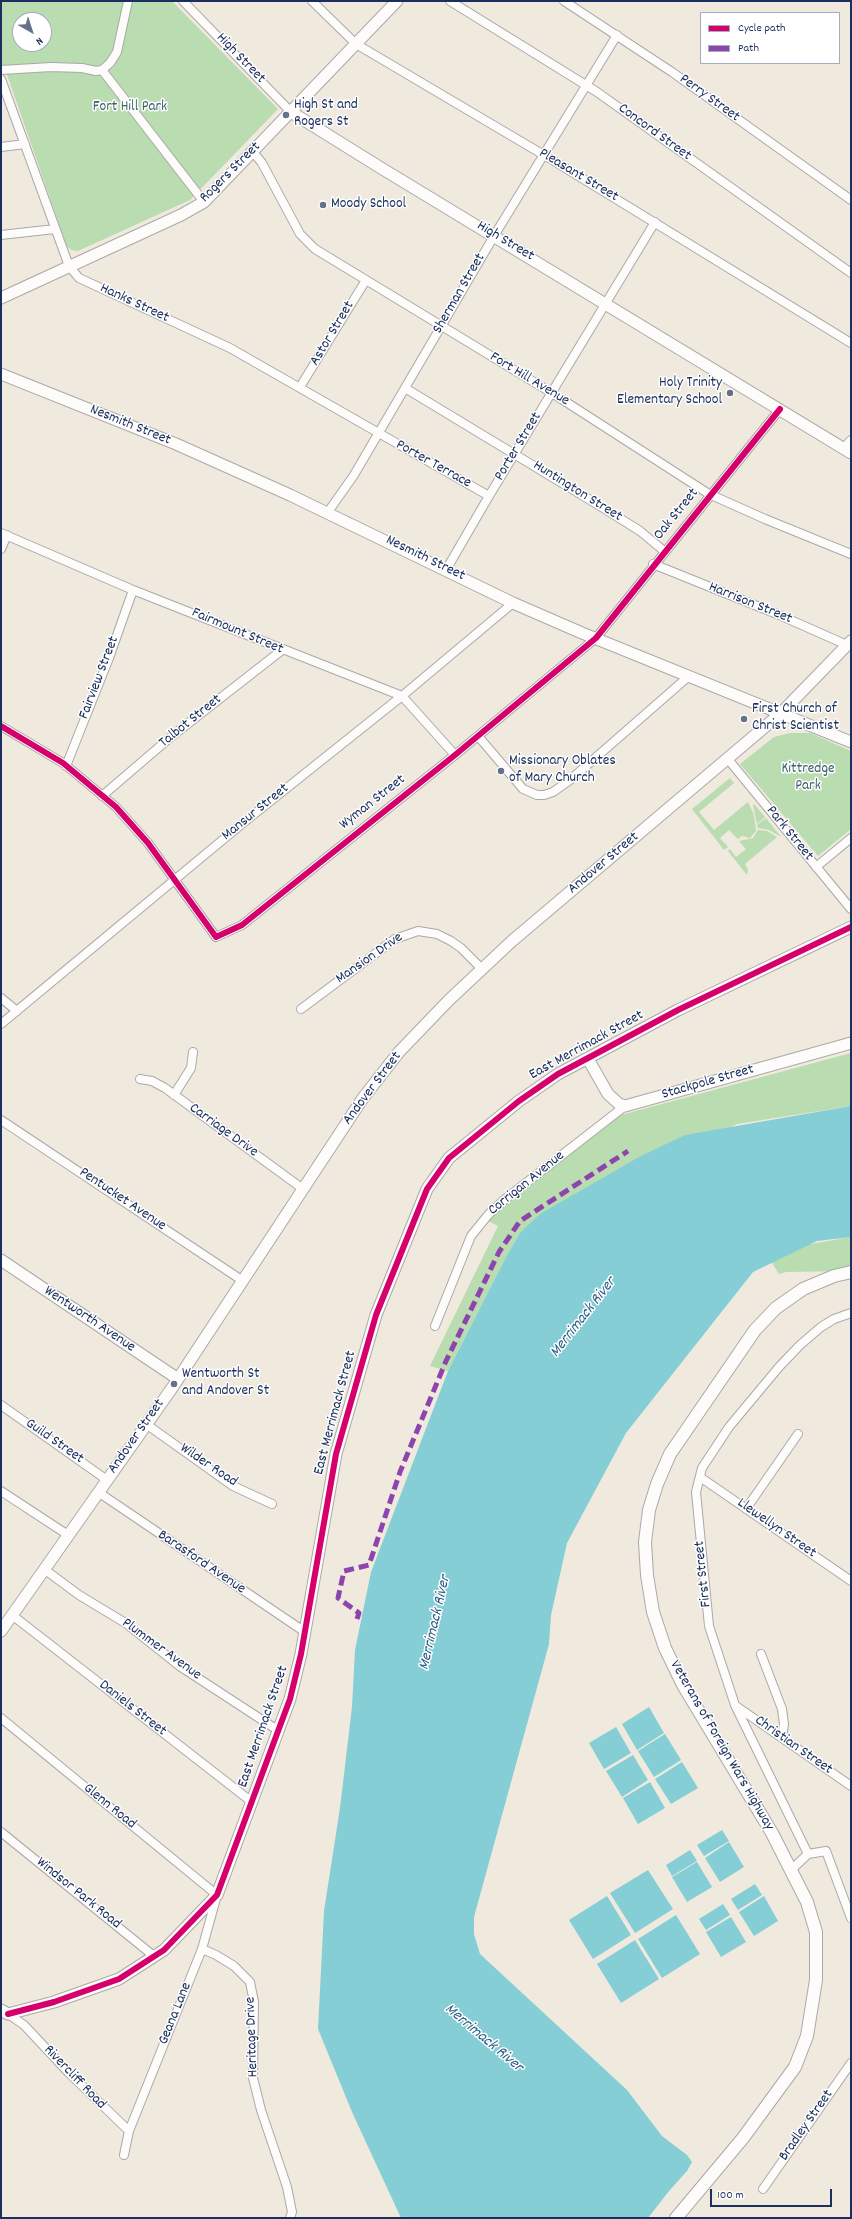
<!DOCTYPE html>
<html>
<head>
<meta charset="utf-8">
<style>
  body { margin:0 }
  #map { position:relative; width:852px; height:2219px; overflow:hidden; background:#efe9de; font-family:Dekko,sans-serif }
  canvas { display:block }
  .frame { position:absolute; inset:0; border:2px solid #1b2f5e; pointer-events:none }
  .legend { position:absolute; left:700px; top:12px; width:140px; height:52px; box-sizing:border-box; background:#fff; border:1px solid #a4acbf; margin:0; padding:5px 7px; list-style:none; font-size:12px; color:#1b2f5e }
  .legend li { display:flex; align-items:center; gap:8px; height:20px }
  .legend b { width:20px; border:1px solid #a4acbf }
  .north { position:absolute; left:12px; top:12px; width:40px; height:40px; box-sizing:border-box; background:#fff; border:1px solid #a4acbf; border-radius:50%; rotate:141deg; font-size:11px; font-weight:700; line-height:16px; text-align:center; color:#1b2f5e }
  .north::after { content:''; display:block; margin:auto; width:14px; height:18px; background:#65708b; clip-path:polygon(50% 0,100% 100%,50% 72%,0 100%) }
  .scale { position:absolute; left:710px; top:2189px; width:122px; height:18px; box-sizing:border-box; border:2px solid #1b2f5e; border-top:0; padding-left:5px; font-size:12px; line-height:14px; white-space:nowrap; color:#1b2f5e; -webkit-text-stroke:3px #fff; paint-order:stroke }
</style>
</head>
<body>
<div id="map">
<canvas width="852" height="2219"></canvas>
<div class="frame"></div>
<ul class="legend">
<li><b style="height:5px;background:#d6006c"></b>Cycle path</li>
<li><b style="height:5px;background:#8e44ad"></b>Path</li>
</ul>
<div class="north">N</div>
<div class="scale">100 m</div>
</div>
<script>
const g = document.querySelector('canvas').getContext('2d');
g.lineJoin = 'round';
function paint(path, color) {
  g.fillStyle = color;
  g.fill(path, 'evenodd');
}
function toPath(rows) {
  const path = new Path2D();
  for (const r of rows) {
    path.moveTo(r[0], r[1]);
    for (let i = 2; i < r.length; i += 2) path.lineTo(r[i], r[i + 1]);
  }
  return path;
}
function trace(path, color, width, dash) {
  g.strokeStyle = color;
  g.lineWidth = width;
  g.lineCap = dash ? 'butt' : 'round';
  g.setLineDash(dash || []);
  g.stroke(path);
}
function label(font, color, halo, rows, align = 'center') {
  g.font = font + ' Dekko,sans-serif';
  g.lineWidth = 3;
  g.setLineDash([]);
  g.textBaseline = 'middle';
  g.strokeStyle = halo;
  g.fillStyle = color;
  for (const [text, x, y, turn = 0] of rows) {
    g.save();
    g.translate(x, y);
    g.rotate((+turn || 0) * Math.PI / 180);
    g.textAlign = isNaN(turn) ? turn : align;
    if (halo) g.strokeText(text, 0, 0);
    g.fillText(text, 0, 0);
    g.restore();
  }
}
paint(toPath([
  [1,1,172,1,278,109,190,200,78,251,72,250,67,247,4,66,1,66],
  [20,20,44,20,44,44,20,44],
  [790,733,810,733,851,751,851,829,818,856,740,764,774,737],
  [730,778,734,783,699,812,714,830,748,802,754,815,756,831,750,838,742,836,738,839,729,830,720,838,728,847,724,850,692,809],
  [754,804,765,817,757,824,753,805],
  [766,818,781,837,769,830,758,828,757,825],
  [758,830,767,831,777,837,745,864,748,870,747,875,728,851,730,849,736,857,746,849,739,841,753,838],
  [851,1053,851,1106,737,1124,520,1233,506,1257,448,1371,430,1366,498,1226,486,1220,621,1115],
  [851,1237,851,1271,786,1272,779,1274,767,1255,782,1249]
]), '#b9dcb0');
paint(toPath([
  [851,1106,851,1237,817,1241,753,1272,626,1433,567,1543,551,1615,549,1644,474,1917,474,1934,480,1954,627,2090,662,2136,687,2155,692,2162,687,2171,669,2191,648,2218,401,2218,352,2112,318,2029,324,1911,340,1808,352,1707,355,1650,371,1572,448,1371,506,1257,520,1233,540,1214,639,1157,685,1135],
  [649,1707,664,1733,637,1750,622,1724],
  [616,1727,631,1753,604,1769,589,1743],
  [665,1734,681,1760,654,1777,638,1751],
  [633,1755,648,1780,622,1797,606,1771],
  [682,1762,698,1788,671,1804,655,1779],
  [650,1782,665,1808,638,1824,623,1798],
  [722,1830,729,1841,704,1856,697,1845],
  [729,1842,744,1867,720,1882,705,1858],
  [690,1850,697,1861,672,1876,666,1865],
  [697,1862,712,1887,687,1902,672,1877],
  [648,1870,673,1909,635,1933,610,1893],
  [755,1884,762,1895,738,1910,731,1899],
  [607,1896,631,1935,593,1959,569,1920],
  [764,1896,778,1921,754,1936,739,1912],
  [723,1904,730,1915,706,1930,699,1919],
  [676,1915,700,1954,662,1978,638,1939],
  [731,1917,746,1942,721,1957,706,1932],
  [635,1940,659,1979,621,2003,597,1964]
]), '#85ced6');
const street = toPath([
  [183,1,291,112],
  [312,1,356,44,554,161,851,343],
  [450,1,597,92,851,273],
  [564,1,672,72,851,200],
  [1,70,51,67,82,68,96,71,102,70,110,63,117,52,128,1],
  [102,70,204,202],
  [1,79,69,266,79,278,230,348,489,496],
  [1,147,25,144],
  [253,152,262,163,300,234,315,249,552,393,709,494,765,519,851,554],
  [1,235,55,229],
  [300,387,366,280],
  [405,388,605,509,640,531,664,551],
  [844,448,851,440],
  [328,512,354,475,494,236,617,35],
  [1,533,133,590,402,696,455,755],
  [1,549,7,535],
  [653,564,777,614,847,645],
  [446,570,489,496,655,222],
  [1,726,63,763,116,807,148,843,216,937,242,925,455,755,596,638,780,409],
  [478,736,523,789,537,795,544,795,553,792,570,780,689,676],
  [727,758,851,909],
  [66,766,109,658,133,590],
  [102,796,172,736,282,650],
  [816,867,851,838],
  [1,998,17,1011],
  [301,1009,395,939,418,931,437,934,451,941,461,948,482,969],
  [1,1024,243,823,402,696,513,603],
  [140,1079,152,1081,165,1088,303,1189],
  [174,1095,191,1068,193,1052],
  [1,1120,243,1281],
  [435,1326,471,1236,488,1215,504,1200,625,1106],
  [1,1405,107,1480],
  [146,1424,233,1486,272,1504],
  [700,1477,851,1581],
  [1,1491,68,1535],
  [98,1492,305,1632],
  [746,1509,798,1434],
  [44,1569,79,1595,127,1624,181,1667,279,1731],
  [12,1615,252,1802],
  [761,1654,782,1709,784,1724,782,1738],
  [736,1706,851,1786],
  [1,1718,217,1895,202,1949,129,2131],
  [1,1832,155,1957],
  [808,1854,735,1705,709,1626,696,1492,702,1468,729,1427,779,1367,800,1345,821,1327,834,1319,851,1313],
  [791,1870,808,1854,826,1851,851,1918],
  [202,1949,216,1955,234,1966,250,1982,254,2002,253,2078,261,2110,287,2187,292,2212,290,2218],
  [8,2014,24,2025,69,2073,129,2131,124,2155],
  [763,2189,851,2063]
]);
const secondary = toPath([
  [291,112,381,168,851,453],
  [1,298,181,215,204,202,397,1],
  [1,374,176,444,290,495,513,603,582,633,851,742],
  [588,1059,608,1094,619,1104,625,1106,851,1043],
  [1,1260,178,1379],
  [1,1631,172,1388,363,1098,399,1052,449,1000,512,941,780,714,851,641],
  [1,2010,8,2014,54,2002,119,1979,164,1950,217,1895,290,1699,301,1654,336,1454,376,1315,427,1189,449,1158,519,1101,558,1074,678,1010,851,927]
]);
const primary = toPath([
  [676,2218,743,2138,795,2067,807,2036,816,1980,816,1932,807,1902,772,1833,683,1685,665,1648,653,1612,647,1575,645,1542,649,1510,657,1484,670,1454,755,1330,776,1308,803,1289,834,1276,851,1272]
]);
trace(street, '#aaa9a9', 10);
trace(secondary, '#aaa9a9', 13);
trace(primary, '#aaa9a9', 14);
trace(street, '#fdfcfa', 8);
trace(secondary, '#fdfcfa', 11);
trace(primary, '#fdfcfa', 12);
trace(toPath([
  [357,1619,359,1613,338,1598,344,1571,369,1565,400,1472,446,1361,499,1252,520,1221,628,1151]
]), '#8e44ad', 5, [10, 5]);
trace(toPath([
  [1,726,63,763,116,807,148,843,216,937,242,925,455,755,596,638,780,409],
  [8,2014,54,2002,119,1979,164,1950,217,1895,290,1699,301,1654,336,1454,376,1315,427,1189,449,1158,519,1101,558,1074,678,1010,851,927]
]), '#d6006c', 6);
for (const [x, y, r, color] of [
  [286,115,4,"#65708b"],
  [323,205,4,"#65708b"],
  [730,393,4,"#65708b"],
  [744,719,4,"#65708b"],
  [501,771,4,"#65708b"],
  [174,1384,4,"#65708b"]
]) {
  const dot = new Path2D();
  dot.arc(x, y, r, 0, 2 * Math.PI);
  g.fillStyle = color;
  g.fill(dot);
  trace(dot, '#fff', 1.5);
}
label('15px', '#1b2f5e', '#fff', [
  ["High Street",240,59,46],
  ["Perry Street",709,99,36],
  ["Concord Street",654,133,36],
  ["Rogers Street",231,173,-45],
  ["Pleasant Street",578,176,31],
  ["High Street",505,242,31],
  ["Sherman Street",460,294,-60],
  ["Hanks Street",134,304,25],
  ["Astor Street",333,334,-59],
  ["Fort Hill Avenue",529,380,31],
  ["Nesmith Street",130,426,22],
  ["Porter Street",519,447,-59],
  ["Porter Terrace",433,465,29],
  ["Huntington Street",577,492,32],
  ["Oak Street",677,515,-51],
  ["Nesmith Street",425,559,26],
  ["Harrison Street",750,604,22],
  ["Fairmount Street",237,632,23],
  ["Fairview Street",100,678,-69],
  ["Talbot Street",191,722,-39],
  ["Wyman Street",373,803,-38],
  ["Mansur Street",256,813,-39],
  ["Park Street",789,834,51],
  ["Andover Street",604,864,-40],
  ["Mansion Drive",370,959,-35],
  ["East Merrimack Street",587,1046,-29],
  ["Stackpole Street",708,1083,-16],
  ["Andover Street",373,1089,-53],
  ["Carriage Drive",223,1131,36],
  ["Corrigan Avenue",527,1184,-39],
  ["Pentucket Avenue",122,1200,34],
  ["Wentworth Avenue",89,1320,34],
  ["East Merrimack Street",336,1413,-75],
  ["Andover Street",137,1437,-55],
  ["Guild Street",54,1442,35],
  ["Wilder Road",208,1466,34],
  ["Llewellyn Street",776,1529,35],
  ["Barasford Avenue",201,1563,34],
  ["First Street",704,1574,-96],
  ["Plummer Avenue",161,1650,36],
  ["Daniels Street",132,1709,38],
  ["East Merrimack Street",264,1727,-71],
  ["Veterans of Foreign Wars Highway",721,1746,60],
  ["Christian Street",793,1746,35],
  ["Glenn Road",109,1807,39],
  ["Windsor Park Road",78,1894,39],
  ["Geana Lane",176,2014,-68],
  ["Heritage Drive",253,2037,-92],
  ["Rivercliff Road",74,2078,46],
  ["Bradley Street",807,2126,-55]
]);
label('15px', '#1b2f5e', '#fff', [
  ["High St and",294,106],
  ["Rogers St",294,123],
  ["Moody School",331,205],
  ["Holy Trinity",722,384,"right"],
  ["Elementary School",722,401,"right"],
  ["First Church of",752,710],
  ["Christ Scientist",752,727],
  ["Missionary Oblates",509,762],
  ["of Mary Church",509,779],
  ["Wentworth St",182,1375],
  ["and Andover St",182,1392]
], 'left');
label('15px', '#3d606c', '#fff', [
  ["Fort Hill Park",130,108],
  ["Kittredge",808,770],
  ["Park",808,787]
]);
label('italic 16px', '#306287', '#fff', [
  ["Merrimack River",584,1318,-52],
  ["Merrimack River",436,1623,-77],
  ["Merrimack River",483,2039,40]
]);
</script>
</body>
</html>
